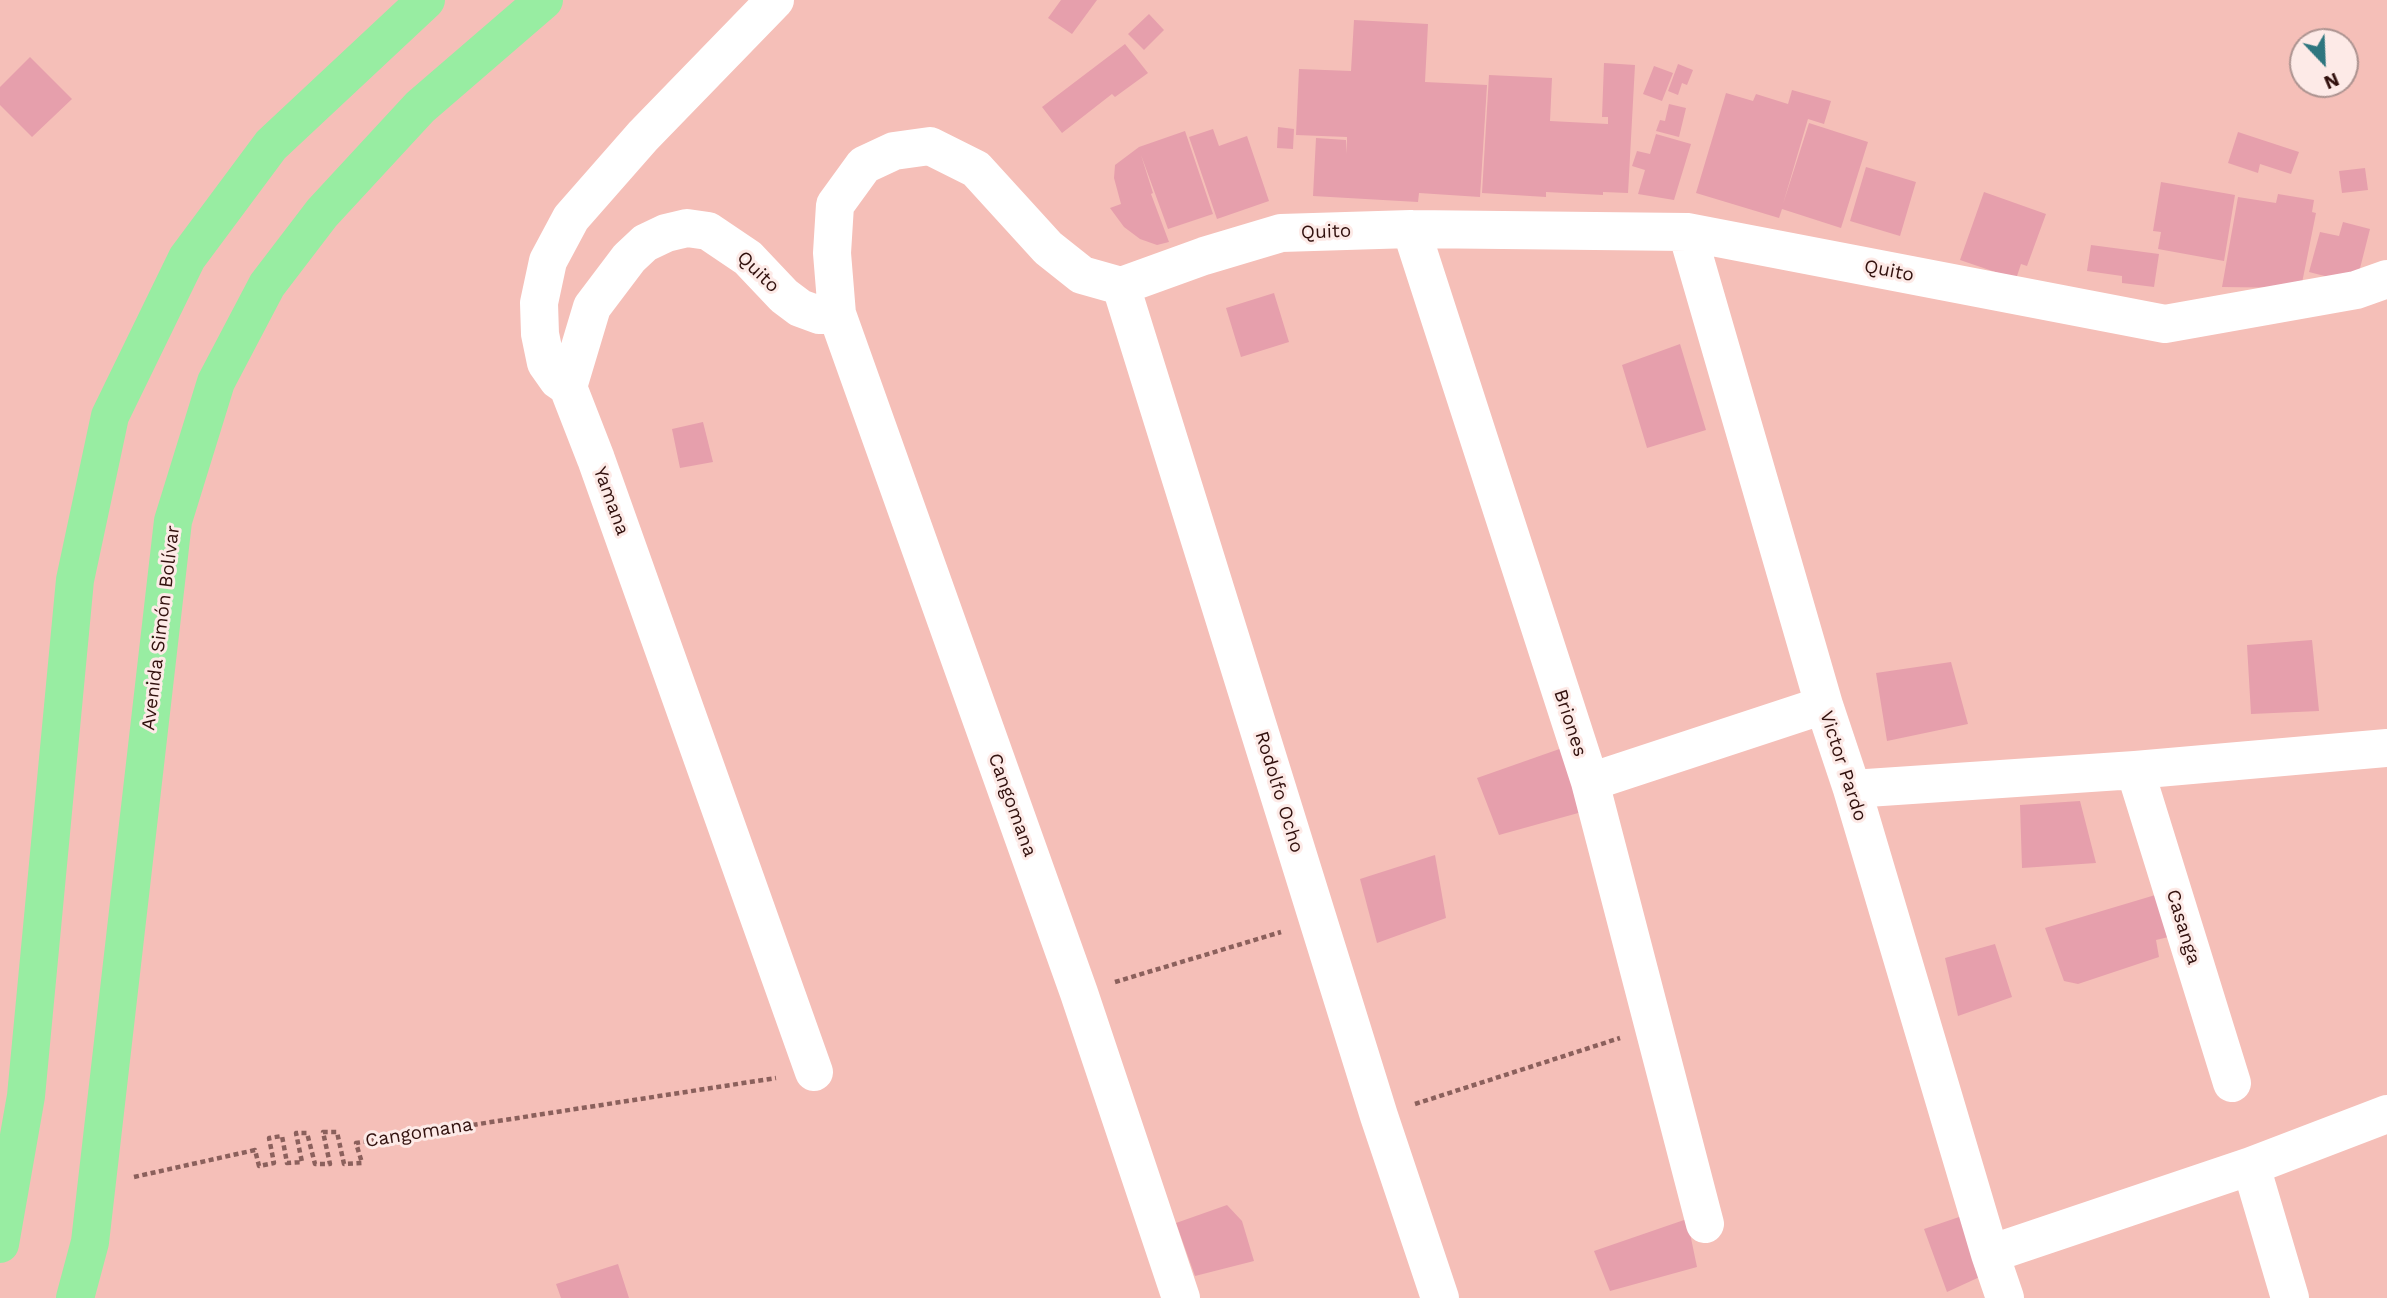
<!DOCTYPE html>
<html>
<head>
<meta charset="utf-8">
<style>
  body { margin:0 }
  #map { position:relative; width:2387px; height:1298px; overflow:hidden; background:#f5bfb8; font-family:"Work Sans",sans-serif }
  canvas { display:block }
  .north { position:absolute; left:2289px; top:28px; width:70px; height:70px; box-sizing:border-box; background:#fdeae7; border:2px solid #ac9390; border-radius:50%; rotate:157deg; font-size:19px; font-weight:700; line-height:28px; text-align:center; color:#32110e }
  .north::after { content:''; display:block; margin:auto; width:24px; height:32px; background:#2e767f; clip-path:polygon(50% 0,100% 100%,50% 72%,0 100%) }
</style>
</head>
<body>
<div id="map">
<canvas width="2387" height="1298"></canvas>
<div class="north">N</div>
</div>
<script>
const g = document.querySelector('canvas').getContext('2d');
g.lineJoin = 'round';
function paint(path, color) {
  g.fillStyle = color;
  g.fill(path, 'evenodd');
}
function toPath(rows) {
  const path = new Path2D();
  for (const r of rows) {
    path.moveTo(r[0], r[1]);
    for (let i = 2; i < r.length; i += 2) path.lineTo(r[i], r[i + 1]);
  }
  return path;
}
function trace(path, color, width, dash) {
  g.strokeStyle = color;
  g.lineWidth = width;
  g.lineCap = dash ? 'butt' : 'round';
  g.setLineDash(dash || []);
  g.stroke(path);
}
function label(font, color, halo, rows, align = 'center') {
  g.font = font + ' "Work Sans",sans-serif';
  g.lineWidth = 6;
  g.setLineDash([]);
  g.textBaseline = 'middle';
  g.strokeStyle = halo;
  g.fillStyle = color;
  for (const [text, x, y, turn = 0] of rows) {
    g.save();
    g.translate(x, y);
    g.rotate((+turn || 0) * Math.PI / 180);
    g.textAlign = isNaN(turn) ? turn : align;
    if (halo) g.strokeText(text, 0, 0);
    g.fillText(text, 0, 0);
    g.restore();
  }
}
paint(toPath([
  [1061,0,1097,0,1072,34,1048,18],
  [1149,14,1164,30,1144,50,1128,34],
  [1354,20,1428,24,1425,82,1487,85,1480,197,1419,193,1418,202,1313,196,1316,138,1346,140,1347,154,1347,137,1296,135,1299,69,1351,71],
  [1125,44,1148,73,1115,97,1112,94,1062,133,1042,107],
  [30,57,72,99,32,137,0,105,0,87],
  [1604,63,1635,65,1628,193,1603,192,1603,195,1546,192,1546,197,1482,193,1489,75,1552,78,1550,121,1608,124,1608,117,1602,117],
  [1678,64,1693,70,1687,85,1682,83,1678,95,1668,91],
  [1654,66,1673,73,1662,101,1643,94],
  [1792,90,1831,101,1824,124,1808,119,1783,204,1809,123,1868,142,1841,228,1782,209,1779,218,1696,193,1726,93,1753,101,1756,94,1788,104],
  [1669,104,1686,108,1679,137,1656,131,1660,120,1665,121],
  [1278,127,1294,129,1293,149,1277,148],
  [1213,129,1219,146,1247,136,1269,201,1217,219,1189,137],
  [1185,131,1213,214,1168,229,1141,155,1153,193,1151,194,1169,242,1157,245,1140,239,1124,227,1110,208,1121,204,1114,178,1115,165,1139,147],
  [2238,132,2299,152,2291,174,2260,164,2258,173,2228,163],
  [1656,134,1691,144,1674,200,1638,194,1645,170,1632,166,1637,151,1650,154],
  [1866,167,1916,182,1900,236,1850,221],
  [2365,168,2368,190,2342,193,2339,171],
  [2161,182,2235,195,2224,261,2158,249,2161,232,2153,231],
  [1984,192,2046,214,2027,266,2021,264,2016,279,1960,260],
  [2278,194,2314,200,2312,212,2316,213,2301,288,2222,287,2238,197,2276,203],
  [2343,222,2370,229,2356,284,2309,272,2320,232,2339,236],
  [2091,245,2159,254,2154,287,2122,283,2122,276,2087,271],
  [1274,293,1289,342,1241,357,1226,308],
  [1680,344,1706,430,1647,448,1622,365],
  [703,422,713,462,680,468,672,429],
  [2312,640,2319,711,2251,714,2247,645],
  [1951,662,1968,724,1887,741,1876,673],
  [1568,746,1589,810,1499,835,1477,778],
  [2080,801,2096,863,2022,868,2020,805],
  [1435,855,1446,918,1377,943,1360,879],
  [2172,890,2185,933,2156,940,2159,957,2078,984,2064,981,2045,928],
  [1995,944,2012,997,1958,1016,1945,958],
  [1227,1205,1242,1221,1254,1261,1195,1276,1176,1223],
  [1962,1216,1984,1275,1947,1292,1924,1229],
  [1687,1219,1697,1267,1610,1291,1594,1251],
  [618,1264,629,1298,561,1298,556,1284]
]), '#e69fac');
trace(toPath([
  [1115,982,1281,932],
  [1415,1104,1620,1038],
  [134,1177,255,1150,259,1166,274,1163,269,1138,282,1136,287,1163,302,1162,296,1133,307,1133,315,1164,330,1164,323,1132,337,1132,344,1164,362,1163,356,1143,776,1078]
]), '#8b605c', 4.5, [5, 3.5]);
trace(toPath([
  [775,0,643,136,571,218,548,261,539,303,540,334,546,363,558,380,568,387,596,459,814,1072],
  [1411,229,1590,782,1705,1224],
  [1687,232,1824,705,1852,789,1990,1254,2005,1298],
  [1121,286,1379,1116,1440,1298],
  [837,314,1079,993,1181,1298],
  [568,387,592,307,629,258,645,243,666,233,687,228,708,231,748,258,784,296,800,308,819,315,837,314,832,253,835,205,864,165,894,151,930,146,976,169,1048,248,1082,275,1121,286,1204,256,1281,233,1411,229,1687,232,2165,324,2356,290,2387,279],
  [2135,770,2232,1083],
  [1590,782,1824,705],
  [1852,789,2135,770,2387,748],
  [2251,1166,2290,1298],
  [1990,1254,2251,1166,2387,1114]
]), '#fff', 38);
trace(toPath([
  [0,1244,26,1096,75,580,110,416,187,258,271,145,426,0],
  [75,1298,90,1242,173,521,216,382,267,285,322,213,420,107,544,0]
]), '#98eda2', 38);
label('19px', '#32110e', '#fdeae7', [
  ["Quito",1326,232,-2],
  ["Quito",1889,271,11],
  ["Quito",758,272,44],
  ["Yamana",611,501,70],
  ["Avenida Simón Bolívar",161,628,-83],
  ["Briones",1570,723,72],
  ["Victor Pardo",1843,766,72],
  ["Rodolfo Ocho",1279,792,73],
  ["Cangomana",1012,805,70],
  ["Casanga",2183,927,73],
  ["Cangomana",419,1133,-9]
]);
</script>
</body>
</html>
